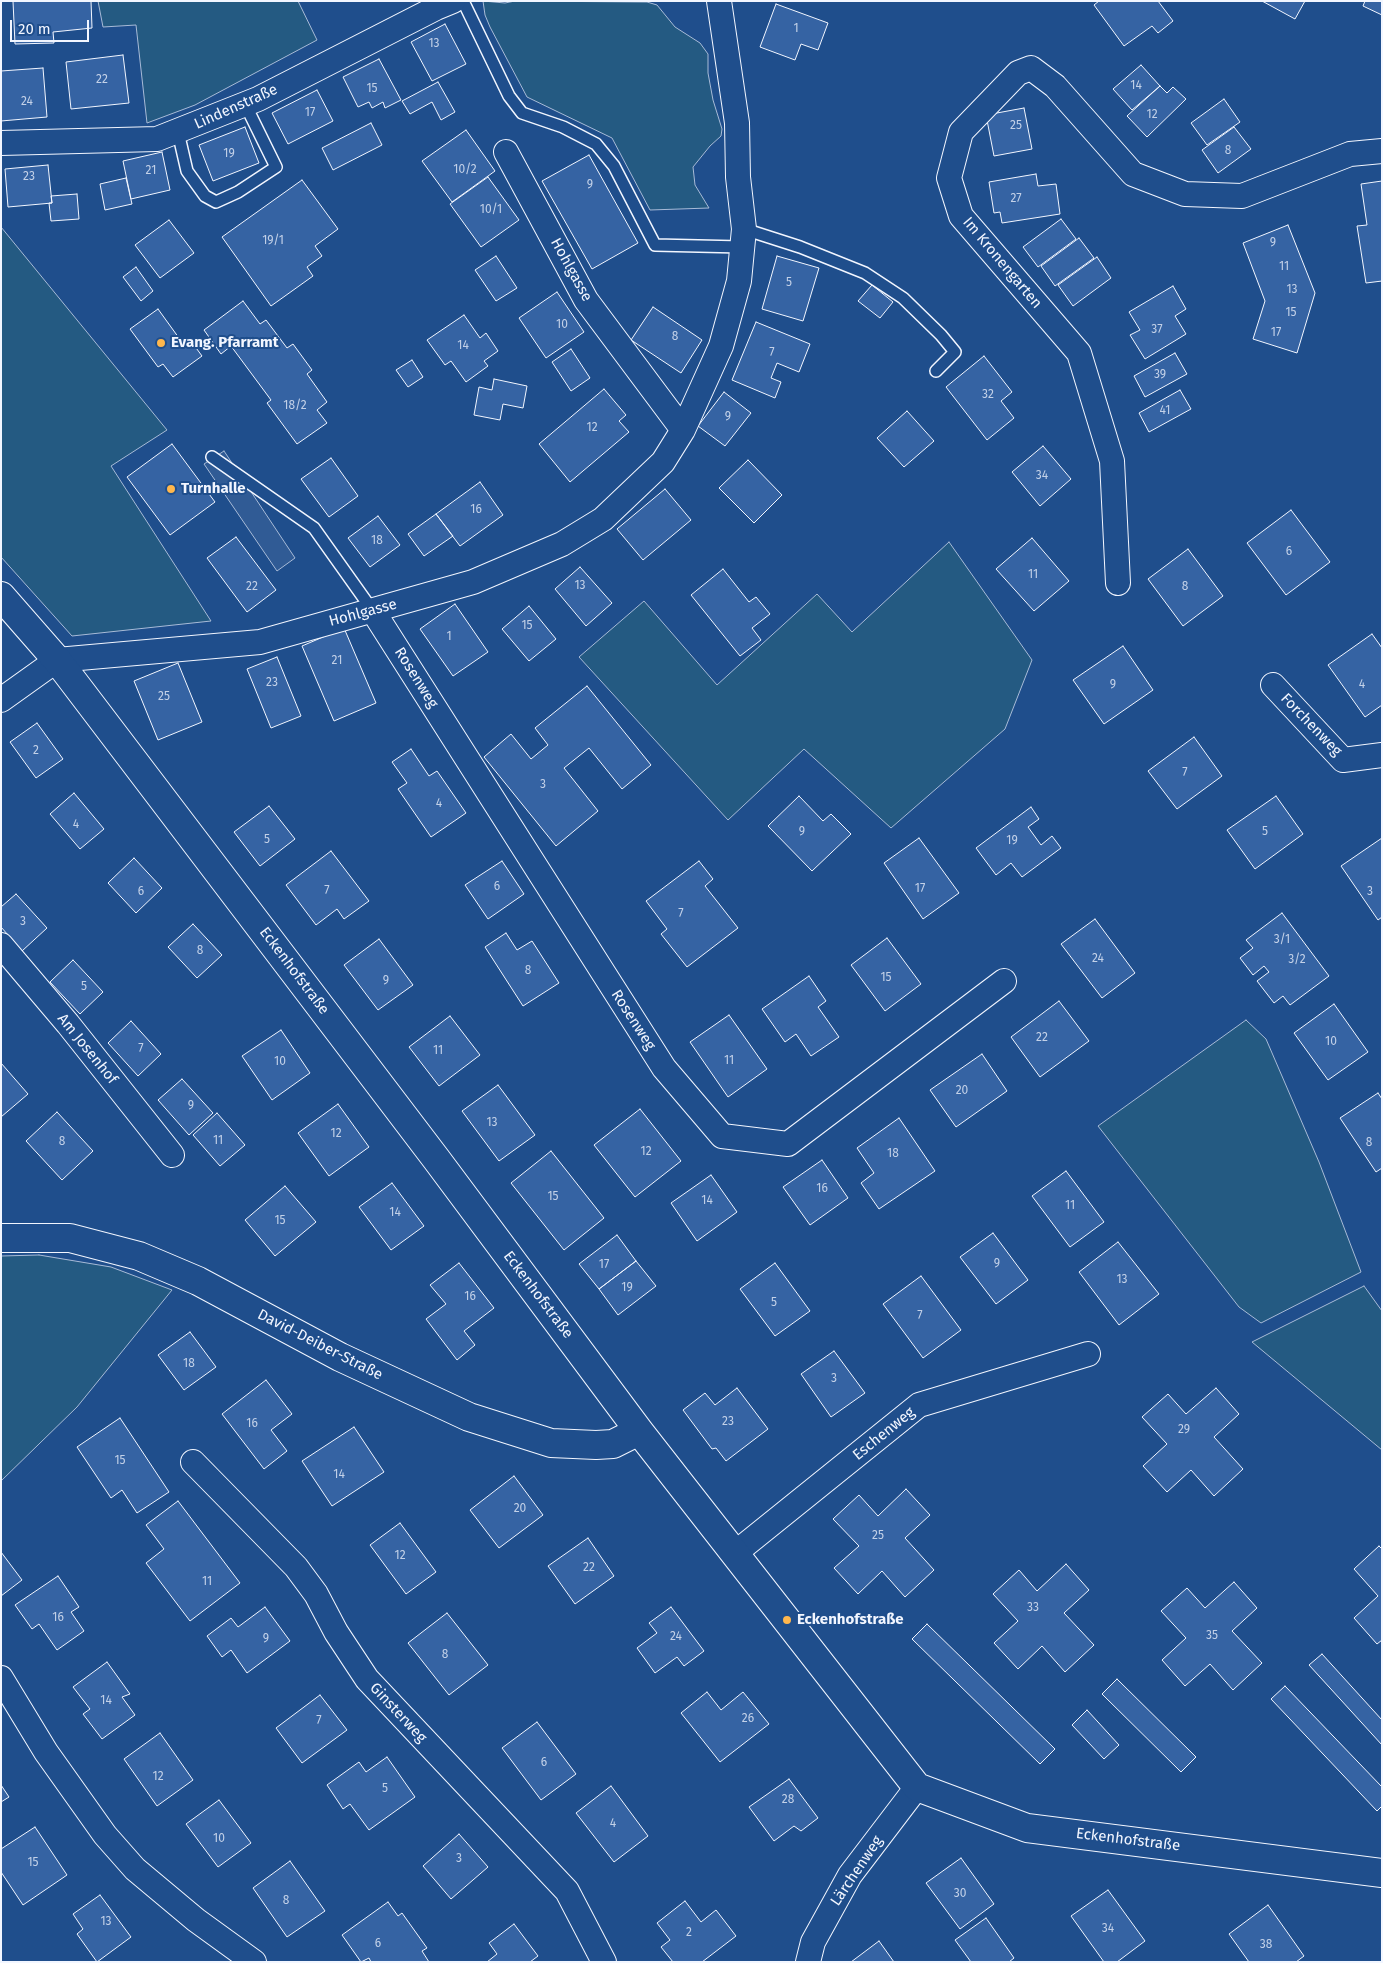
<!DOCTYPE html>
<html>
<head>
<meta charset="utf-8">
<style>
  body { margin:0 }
  #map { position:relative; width:1383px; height:1963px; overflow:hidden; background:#1f4e8c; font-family:"Fira Sans",sans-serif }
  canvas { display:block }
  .frame { position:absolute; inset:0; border:2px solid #f2f6ff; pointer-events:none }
  .scale { position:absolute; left:10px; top:20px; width:79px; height:22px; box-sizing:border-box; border:2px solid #f2f6ff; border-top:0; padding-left:6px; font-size:15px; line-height:18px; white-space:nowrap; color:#f2f6ff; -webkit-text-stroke:4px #1f4e8c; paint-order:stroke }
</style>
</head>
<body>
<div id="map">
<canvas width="1383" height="1963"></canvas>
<div class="frame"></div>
<div class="scale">20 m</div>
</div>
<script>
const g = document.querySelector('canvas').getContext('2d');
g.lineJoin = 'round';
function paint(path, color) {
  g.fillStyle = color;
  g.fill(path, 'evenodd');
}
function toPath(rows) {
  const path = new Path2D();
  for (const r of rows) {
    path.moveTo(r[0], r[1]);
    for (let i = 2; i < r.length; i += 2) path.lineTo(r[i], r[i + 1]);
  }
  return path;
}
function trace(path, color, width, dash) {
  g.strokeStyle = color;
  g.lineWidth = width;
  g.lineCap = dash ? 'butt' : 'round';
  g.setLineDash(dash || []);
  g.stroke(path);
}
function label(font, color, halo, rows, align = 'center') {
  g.font = font + ' "Fira Sans",sans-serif';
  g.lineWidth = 4;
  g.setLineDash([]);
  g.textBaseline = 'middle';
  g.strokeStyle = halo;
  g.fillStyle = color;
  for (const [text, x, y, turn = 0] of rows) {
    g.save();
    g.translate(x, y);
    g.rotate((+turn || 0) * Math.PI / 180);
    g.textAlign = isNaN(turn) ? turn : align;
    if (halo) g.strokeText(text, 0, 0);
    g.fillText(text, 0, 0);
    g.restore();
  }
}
const green = toPath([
  [98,1,298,1,317,40,195,105,147,123,136,25,103,27,98,1],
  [483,1,505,3,515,1,647,2,657,5,675,27,700,43,708,54,708,73,713,100,722,129,721,136,710,146,693,167,695,185,709,208,650,210,612,138,527,97,490,27,485,15,483,1],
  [1,227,167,430,111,466,211,621,72,636,1,557,1,227],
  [949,542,1032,660,1005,729,891,828,804,749,728,820,579,657,644,601,717,685,817,594,852,632,949,542],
  [1246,1020,1266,1039,1319,1162,1361,1272,1261,1323,1239,1307,1098,1126,1246,1020],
  [39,1255,111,1267,172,1290,77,1407,1,1481,1,1256,39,1255],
  [1364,1286,1382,1311,1382,1450,1252,1342,1364,1286]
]);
paint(green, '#245a82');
trace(green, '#a8bbd7', 1);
const parking = toPath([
  [224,451,295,558,277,571,204,464,224,451]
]);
paint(parking, '#305b95');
trace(parking, '#a8bbd7', 1);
const building = toPath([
  [13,1,91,1,92,28,53,32,54,43,15,44,13,1],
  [1099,1,1158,1,1173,21,1158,33,1152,26,1124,46,1094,5,1099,1],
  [1262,1,1305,1,1295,19,1262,1],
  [1365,1,1382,1,1382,15,1363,6,1365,1],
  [776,4,828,23,818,50,801,44,795,60,760,47,776,4],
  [445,24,466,64,432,81,411,42,445,24],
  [123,55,129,103,71,109,66,62,123,55],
  [379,59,401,100,385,108,383,102,372,108,369,102,358,107,343,77,379,59],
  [1141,65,1160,86,1132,110,1113,89,1141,65],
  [43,68,47,117,1,121,1,71,43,68],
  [438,82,455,112,441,120,432,102,410,114,402,101,438,82],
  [1160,86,1167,93,1173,87,1186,99,1147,137,1127,116,1160,86],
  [317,90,333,121,288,144,272,113,317,90],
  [1224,99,1240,122,1207,145,1191,123,1224,99],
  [1024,108,1032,149,994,156,986,115,1024,108],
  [371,123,382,145,333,170,322,148,371,123],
  [245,127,259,163,213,181,199,145,245,127],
  [1234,127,1251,149,1218,173,1202,150,1234,127],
  [466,130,495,171,452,202,422,161,466,130],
  [162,152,170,190,131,199,123,161,162,152],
  [589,155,638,243,592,269,542,181,589,155],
  [48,165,52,203,8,207,5,169,48,165],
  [1036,174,1038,186,1056,184,1060,214,1002,223,1000,212,994,213,989,182,1036,174],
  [488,177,519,220,481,247,450,204,488,177],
  [126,178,132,204,105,210,100,184,126,178],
  [302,180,338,229,315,246,322,256,307,267,313,276,271,306,222,237,302,180],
  [1382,181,1382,281,1366,283,1357,226,1367,225,1361,184,1382,181],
  [77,194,79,219,51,221,49,203,52,203,51,196,77,194],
  [1061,219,1076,239,1038,267,1023,247,1061,219],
  [169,220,194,253,160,278,135,245,169,220],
  [1288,225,1315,293,1297,353,1253,339,1265,301,1243,243,1288,225],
  [1079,238,1094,258,1055,286,1041,266,1079,238],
  [496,256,517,288,496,301,475,270,496,256],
  [777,256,819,268,803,321,762,309,777,256],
  [1097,257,1111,278,1073,306,1058,285,1097,257],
  [136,267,153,291,141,301,123,277,136,267],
  [872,285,893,302,880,318,858,301,872,285],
  [1173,286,1186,309,1175,316,1186,334,1145,359,1130,335,1140,330,1129,312,1173,286],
  [557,292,584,332,546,358,519,318,557,292],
  [243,301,260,324,266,320,287,348,293,344,312,370,307,374,327,402,317,410,327,423,297,444,267,403,271,400,231,346,221,354,204,330,243,301],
  [653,307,702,340,681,373,631,340,653,307],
  [158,309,184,345,191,341,202,356,173,377,163,364,158,367,130,329,158,309],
  [464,315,480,338,486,333,498,351,484,361,488,366,466,382,451,361,445,365,427,340,464,315],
  [756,322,810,344,799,372,777,363,771,378,781,382,775,398,732,380,756,322],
  [571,349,590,378,571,391,552,362,571,349],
  [1175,353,1187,374,1145,397,1134,376,1175,353],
  [984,356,1012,392,1001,401,1014,418,987,440,946,387,984,356],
  [412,360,423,377,408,387,396,370,412,360],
  [494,379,527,386,523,408,503,404,500,420,474,415,479,387,492,390,494,379],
  [604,389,626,415,619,421,629,432,570,482,539,444,604,389],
  [1180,390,1191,409,1149,432,1139,413,1180,390],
  [724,392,751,413,725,446,698,426,724,392],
  [907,411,934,441,904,467,877,438,907,411],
  [172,444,215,502,170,535,127,477,172,444],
  [1043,446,1071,479,1040,506,1012,472,1043,446],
  [331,458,358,496,329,517,301,479,331,458],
  [748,460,782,495,754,523,719,488,748,460],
  [480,482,503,515,460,546,436,514,480,482],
  [665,489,691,520,643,560,617,529,665,489],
  [1291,510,1330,562,1286,595,1247,543,1291,510],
  [436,514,453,536,424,556,408,534,436,514],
  [378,516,400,545,370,567,348,538,378,516],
  [236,537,276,590,247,612,207,558,236,537],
  [1032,538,1069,581,1034,611,996,569,1032,538],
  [1188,549,1223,596,1183,626,1148,579,1188,549],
  [580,567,612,603,586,626,555,589,580,567],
  [723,569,749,602,756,597,770,614,752,628,761,640,740,656,691,595,723,569],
  [455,604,488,652,453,676,420,629,455,604],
  [529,606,556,639,529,661,502,629,529,606],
  [344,628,376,703,334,721,302,646,344,628],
  [1372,634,1382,648,1382,705,1365,717,1328,665,1372,634],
  [1123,646,1153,690,1104,724,1073,680,1123,646],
  [277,657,301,716,271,728,247,669,277,657],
  [178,663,202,722,158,740,134,681,178,663],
  [587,686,651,765,622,789,589,748,564,768,598,811,556,846,484,757,511,734,531,759,548,745,535,728,587,686],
  [37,723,63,759,36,778,10,742,37,723],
  [1194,737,1222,776,1177,809,1148,771,1194,737],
  [411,749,429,776,437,771,466,813,431,837,398,789,407,783,392,762,411,749],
  [74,793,104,829,80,849,50,814,74,793],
  [799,796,823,821,831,814,851,834,812,871,768,826,799,796],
  [1276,796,1303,834,1255,869,1227,830,1276,796],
  [269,806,295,839,260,866,234,832,269,806],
  [1031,807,1039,819,1028,827,1041,845,1052,836,1061,848,1022,877,1011,863,996,875,976,848,1031,807],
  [919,838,959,893,923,919,884,863,919,838],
  [1382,838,1382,917,1378,920,1341,866,1382,838],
  [331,851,369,901,344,919,337,909,316,925,286,885,331,851],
  [134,858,162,888,136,913,108,883,134,858],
  [502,861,524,894,488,919,465,885,502,861],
  [699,861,713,879,705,886,738,928,687,967,661,934,667,929,646,901,699,861],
  [16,894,47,928,22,951,1,927,1,907,16,894],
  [1282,913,1329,976,1290,1005,1283,996,1274,1003,1257,981,1269,972,1264,966,1253,975,1240,958,1253,948,1246,940,1282,913],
  [1095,919,1135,973,1102,998,1061,944,1095,919],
  [193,924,222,955,197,978,168,947,193,924],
  [506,933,517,950,532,941,559,983,523,1006,485,947,506,933],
  [887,938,921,984,885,1011,851,965,887,938],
  [379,939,413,985,378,1010,344,965,379,939],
  [73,960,103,992,80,1014,50,982,73,960],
  [809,976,826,1001,818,1007,839,1037,811,1056,796,1034,785,1042,762,1009,809,976],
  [1059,1001,1089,1041,1040,1077,1011,1037,1059,1001],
  [1334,1004,1368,1052,1328,1080,1294,1033,1334,1004],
  [729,1015,767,1069,728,1097,690,1042,729,1015],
  [450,1016,480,1055,439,1086,409,1047,450,1016],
  [131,1021,161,1054,138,1076,108,1043,131,1021],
  [281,1030,310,1073,272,1100,242,1056,281,1030],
  [982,1054,1007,1091,956,1127,930,1090,982,1054],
  [1,1063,28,1094,1,1117,1,1063],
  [182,1079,213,1113,189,1135,158,1100,182,1079],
  [498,1085,535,1135,499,1161,462,1111,498,1085],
  [1378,1093,1382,1099,1382,1168,1376,1172,1340,1118,1378,1093],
  [338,1104,369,1147,329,1176,298,1133,338,1104],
  [640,1109,681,1161,635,1197,594,1145,640,1109],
  [57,1112,93,1151,62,1180,26,1141,57,1112],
  [217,1113,245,1145,220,1166,193,1135,217,1113],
  [899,1118,935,1171,879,1209,861,1183,874,1173,857,1148,899,1118],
  [551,1151,604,1218,564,1250,511,1183,551,1151],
  [822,1160,848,1198,810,1225,783,1187,822,1160],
  [1066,1171,1104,1222,1070,1247,1032,1196,1066,1171],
  [711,1175,737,1212,697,1241,671,1203,711,1175],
  [392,1183,424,1226,391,1250,359,1207,392,1183],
  [285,1186,316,1222,275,1256,245,1220,285,1186],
  [993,1233,1028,1280,996,1304,960,1257,993,1233],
  [617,1235,636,1261,599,1289,579,1264,617,1235],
  [1118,1242,1159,1294,1119,1325,1079,1272,1118,1242],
  [636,1261,656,1286,618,1315,599,1289,636,1261],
  [459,1263,494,1308,464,1331,475,1345,457,1360,426,1319,446,1304,430,1285,459,1263],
  [775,1263,810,1311,775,1336,740,1289,775,1263],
  [921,1276,961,1330,923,1358,883,1304,921,1276],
  [190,1332,216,1367,184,1390,158,1355,190,1332],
  [834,1351,865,1393,831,1417,801,1374,834,1351],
  [266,1380,292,1414,271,1430,287,1451,264,1469,222,1414,266,1380],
  [737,1388,768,1429,726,1461,716,1448,712,1449,683,1410,705,1393,715,1405,737,1388],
  [1216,1388,1239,1414,1214,1437,1243,1469,1214,1496,1191,1470,1167,1492,1143,1466,1167,1444,1142,1417,1168,1394,1186,1414,1216,1388],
  [120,1418,169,1492,137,1513,122,1490,111,1498,77,1447,120,1418],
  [354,1427,384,1472,332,1506,302,1461,354,1427],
  [514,1476,543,1515,499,1548,470,1510,514,1476],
  [906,1489,930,1515,905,1538,934,1570,905,1597,882,1571,858,1594,834,1568,859,1546,833,1519,859,1495,878,1516,906,1489],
  [178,1501,240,1583,190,1621,146,1563,164,1549,146,1525,178,1501],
  [400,1523,436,1572,406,1594,370,1545,400,1523],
  [588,1538,614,1576,575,1604,548,1566,588,1538],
  [1379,1546,1382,1549,1382,1640,1377,1644,1354,1618,1378,1596,1354,1569,1379,1546],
  [1,1552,22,1580,1,1596,1,1552],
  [1066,1564,1089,1590,1064,1613,1094,1645,1065,1672,1042,1646,1018,1669,994,1643,1018,1621,993,1594,1019,1570,1037,1591,1066,1564],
  [58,1576,79,1607,71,1612,84,1631,57,1650,39,1624,32,1629,15,1605,58,1576],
  [1234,1582,1257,1608,1232,1631,1262,1663,1233,1690,1210,1664,1185,1686,1162,1660,1186,1638,1161,1611,1187,1588,1205,1608,1234,1582],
  [265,1607,290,1641,247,1673,231,1650,222,1657,207,1636,231,1618,238,1627,265,1607],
  [671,1607,704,1651,684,1666,677,1657,655,1673,637,1648,657,1633,649,1623,671,1607],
  [447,1613,488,1665,449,1695,408,1643,447,1613],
  [927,1624,1055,1749,1040,1764,912,1639,927,1624],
  [1322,1654,1382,1720,1382,1745,1309,1665,1322,1654],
  [107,1662,130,1694,122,1697,135,1715,102,1739,83,1714,90,1709,73,1687,107,1662],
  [1117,1679,1196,1757,1181,1772,1102,1694,1117,1679],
  [1285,1686,1382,1787,1382,1806,1377,1811,1271,1699,1285,1686],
  [707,1692,721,1710,743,1692,769,1724,720,1762,681,1713,707,1692],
  [320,1695,347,1730,302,1763,276,1728,320,1695],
  [1087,1710,1119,1745,1104,1759,1072,1725,1087,1710],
  [537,1722,576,1774,541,1800,502,1748,537,1722],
  [160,1733,193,1780,157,1806,124,1759,160,1733],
  [387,1757,415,1797,369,1830,350,1804,343,1809,327,1785,359,1762,366,1772,387,1757],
  [789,1779,818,1818,801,1831,794,1826,774,1841,749,1807,789,1779],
  [1,1785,9,1797,1,1802,1,1785],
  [611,1786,648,1836,614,1862,576,1813,611,1786],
  [219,1800,251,1843,218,1867,186,1824,219,1800],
  [35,1827,67,1875,23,1905,1,1872,1,1849,35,1827],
  [459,1834,488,1867,451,1899,423,1866,459,1834],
  [961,1858,994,1904,960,1929,926,1883,961,1858],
  [290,1861,325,1911,287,1937,253,1888,290,1861],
  [1108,1890,1145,1941,1117,1962,1104,1962,1071,1916,1108,1890],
  [100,1895,131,1937,97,1962,77,1934,83,1929,73,1914,100,1895],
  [685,1901,701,1922,716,1910,736,1936,702,1962,673,1962,661,1947,670,1940,657,1923,685,1901],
  [388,1902,398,1916,402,1913,427,1948,422,1951,429,1962,371,1962,369,1958,361,1962,342,1935,388,1902],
  [1268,1905,1304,1956,1296,1962,1249,1962,1229,1934,1268,1905],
  [986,1918,1014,1958,1009,1962,971,1962,955,1940,986,1918],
  [514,1924,538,1956,530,1962,487,1962,497,1954,489,1943,514,1924],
  [879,1941,894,1962,851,1962,879,1941]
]);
paint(building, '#3563a3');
trace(building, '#f2f6ff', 1);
const service = toPath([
  [463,1,509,96,522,113,563,127,596,144,614,166,655,245,742,247],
  [178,132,187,171,205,196,216,202,238,192,276,167,245,104],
  [744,229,800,247,865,273,903,298,941,335,955,352,936,371],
  [212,457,314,528,373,611]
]);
const minor = toPath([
  [1,143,157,139,258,99,436,8,453,1],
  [506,152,586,300,683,430],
  [1118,583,1112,461,1079,353,961,216,949,178,961,132,1018,73,1031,68,1055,86,1133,174,1185,194,1242,196,1350,154,1382,151],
  [373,611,664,1068,722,1136,788,1144,1004,981],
  [1273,685,1343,760,1382,755],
  [1,700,57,660,260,642,473,582,562,544,603,519,663,462,683,430,721,346,739,281,744,229,738,177,737,123,719,1],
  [1,945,68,1024,172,1155],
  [193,1462,296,1567,316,1594,336,1632,367,1679,567,1891,604,1962],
  [734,1554,919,1405,1088,1354],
  [1,1678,46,1752,105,1835,135,1869,196,1920,254,1962],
  [808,1962,813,1942,850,1875,917,1787]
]);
const tertiary = toPath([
  [1,596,57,660,437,1160,639,1431,917,1787,1027,1828,1382,1873],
  [1,1238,70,1238,139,1256,198,1281,340,1357,469,1417,551,1443,596,1445,613,1444,639,1431]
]);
trace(service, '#f2f6ff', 14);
trace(minor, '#f2f6ff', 26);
trace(tertiary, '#f2f6ff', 30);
trace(service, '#1f4e8c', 11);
trace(minor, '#1f4e8c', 24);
trace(tertiary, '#1f4e8c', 28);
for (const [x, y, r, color] of [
  [161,343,5,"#ffb74d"],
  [171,489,5,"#ffb74d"],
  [787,1620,5,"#ffb74d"]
]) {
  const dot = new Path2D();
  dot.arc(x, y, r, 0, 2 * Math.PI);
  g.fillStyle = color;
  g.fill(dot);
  trace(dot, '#1f4e8c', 2);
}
label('12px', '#c3d1e8', null, [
  ["1",796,29],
  ["13",434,44],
  ["22",102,80],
  ["14",1136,86],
  ["15",372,89],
  ["24",27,102],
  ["17",310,113],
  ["12",1152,115],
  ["25",1016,126],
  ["8",1228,151],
  ["19",229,154],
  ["10/2",465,170],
  ["21",151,171],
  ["23",29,177],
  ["9",590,185],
  ["27",1016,199],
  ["10/1",491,210],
  ["19/1",273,241],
  ["9",1273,243],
  ["11",1284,267],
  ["5",789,283],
  ["13",1292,290],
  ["15",1291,313],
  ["10",562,325],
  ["37",1157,330],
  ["17",1276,333],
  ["8",675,337],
  ["14",463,346],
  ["7",772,353],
  ["39",1160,375],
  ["32",988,395],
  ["18/2",295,406],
  ["41",1165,411],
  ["9",728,417],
  ["12",592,428],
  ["34",1042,476],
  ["16",476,510],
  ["18",377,541],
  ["6",1289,552],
  ["11",1033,575],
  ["13",580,586],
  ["22",252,587],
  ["8",1185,587],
  ["15",527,626],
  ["1",449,637],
  ["21",337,661],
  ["23",272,683],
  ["9",1113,685],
  ["4",1362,685],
  ["25",164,697],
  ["2",36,751],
  ["7",1185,773],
  ["3",543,785],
  ["4",439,804],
  ["4",76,825],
  ["9",802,832],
  ["5",1265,832],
  ["5",267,840],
  ["19",1012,841],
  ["6",497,887],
  ["17",920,889],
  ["7",327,891],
  ["6",141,892],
  ["3",1370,892],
  ["7",681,914],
  ["3",23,922],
  ["3/1",1282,940],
  ["8",200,951],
  ["24",1098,959],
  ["3/2",1297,960],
  ["8",528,971],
  ["15",886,978],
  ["9",386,981],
  ["5",84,987],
  ["22",1042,1038],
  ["10",1331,1042],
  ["7",141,1049],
  ["11",438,1051],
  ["11",729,1061],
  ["10",280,1062],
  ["20",962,1091],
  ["9",191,1106],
  ["13",492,1123],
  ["12",336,1134],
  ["11",218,1141],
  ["8",62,1142],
  ["8",1369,1143],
  ["12",646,1152],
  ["18",893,1154],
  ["16",822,1189],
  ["15",553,1197],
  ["14",707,1201],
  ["11",1070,1206],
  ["14",395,1213],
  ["15",280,1221],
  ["9",997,1264],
  ["17",604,1265],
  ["13",1122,1280],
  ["19",627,1288],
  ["16",470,1297],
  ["5",774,1303],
  ["7",920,1316],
  ["18",189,1364],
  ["3",834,1379],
  ["23",728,1422],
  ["16",252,1424],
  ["29",1184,1430],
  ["15",120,1461],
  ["14",339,1475],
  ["20",520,1509],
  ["25",878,1536],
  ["12",400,1556],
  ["22",589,1568],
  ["11",207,1582],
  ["33",1033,1608],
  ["16",58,1618],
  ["35",1212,1636],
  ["24",676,1637],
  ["9",266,1639],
  ["8",445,1655],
  ["14",106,1701],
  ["26",748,1719],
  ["7",319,1721],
  ["6",544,1763],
  ["12",158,1777],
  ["5",385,1789],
  ["28",788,1800],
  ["4",613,1824],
  ["10",219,1839],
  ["3",459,1859],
  ["15",33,1863],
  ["30",960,1894],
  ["8",286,1901],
  ["13",106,1922],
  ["34",1108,1929],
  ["2",689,1933],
  ["6",378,1944],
  ["38",1266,1945]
]);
label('15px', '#f2f6ff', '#1f4e8c', [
  ["Lindenstraße",236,107,-24],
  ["Im Kronengarten",1002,263,50],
  ["Hohlgasse",571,270,61],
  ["Hohlgasse",363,613,-15],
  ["Rosenweg",416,678,58],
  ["Forchenweg",1311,725,46],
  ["Eckenhofstraße",294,971,53],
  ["Rosenweg",633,1020,57],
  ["Am Josenhof",87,1049,51],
  ["Eckenhofstraße",538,1295,53],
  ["David-Deiber-Straße",320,1345,27],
  ["Eschenweg",884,1434,-39],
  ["Ginsterweg",398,1713,47],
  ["Eckenhofstraße",1128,1840,7],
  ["Lärchenweg",857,1871,-56]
]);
label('bold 15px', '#f2f6ff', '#1f4e8c', [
  ["Evang. Pfarramt",171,343],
  ["Turnhalle",181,489],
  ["Eckenhofstraße",797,1620]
], 'left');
</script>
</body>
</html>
